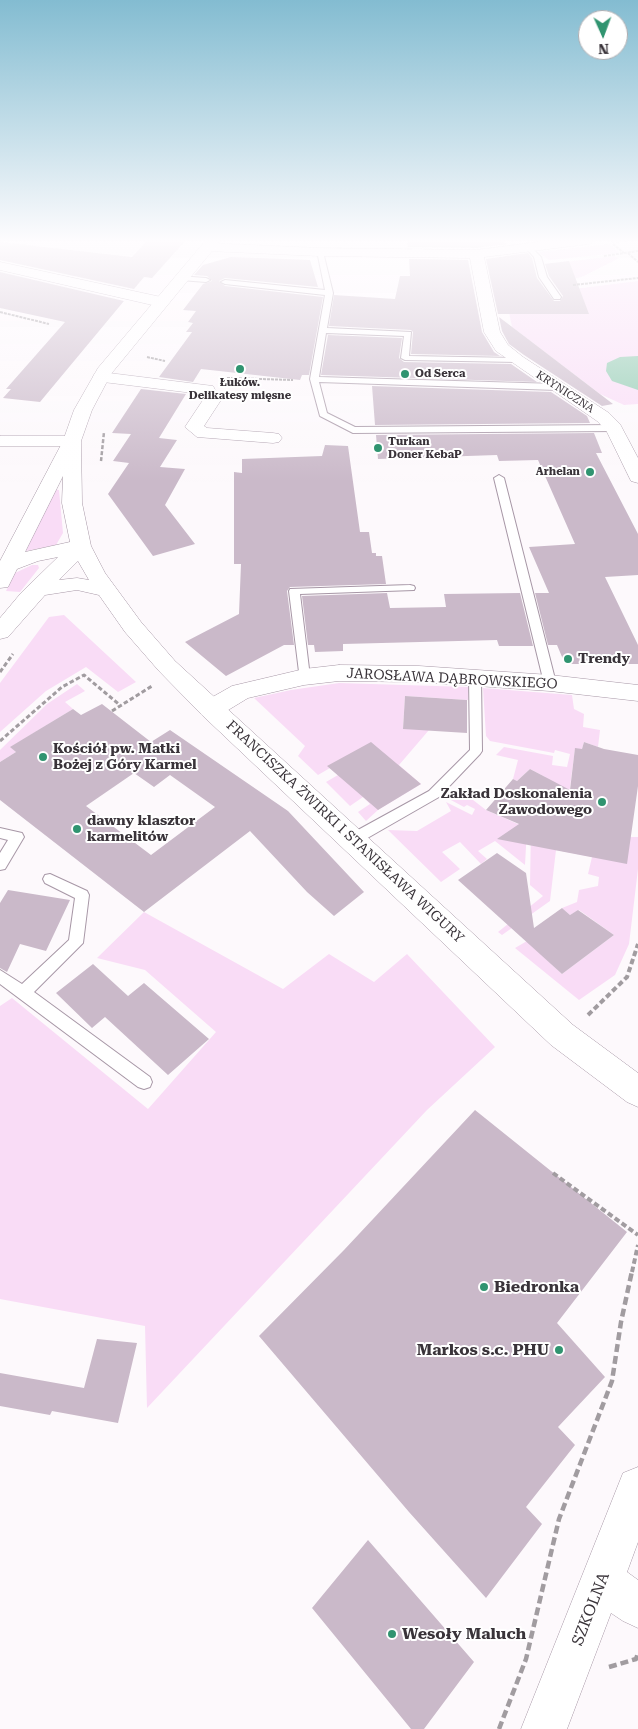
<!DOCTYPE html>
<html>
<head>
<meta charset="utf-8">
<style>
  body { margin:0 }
  #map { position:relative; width:638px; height:1729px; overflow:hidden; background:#fdf9fc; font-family:"Roboto Serif",serif }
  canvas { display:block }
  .north { position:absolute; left:578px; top:10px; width:50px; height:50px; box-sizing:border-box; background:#fff; border:1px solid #b0adb0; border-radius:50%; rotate:178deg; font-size:14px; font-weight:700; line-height:20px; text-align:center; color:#393339 }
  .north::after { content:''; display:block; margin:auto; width:18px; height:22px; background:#309470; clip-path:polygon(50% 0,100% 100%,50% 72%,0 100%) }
</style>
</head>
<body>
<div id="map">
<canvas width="638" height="1729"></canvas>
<div class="north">N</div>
</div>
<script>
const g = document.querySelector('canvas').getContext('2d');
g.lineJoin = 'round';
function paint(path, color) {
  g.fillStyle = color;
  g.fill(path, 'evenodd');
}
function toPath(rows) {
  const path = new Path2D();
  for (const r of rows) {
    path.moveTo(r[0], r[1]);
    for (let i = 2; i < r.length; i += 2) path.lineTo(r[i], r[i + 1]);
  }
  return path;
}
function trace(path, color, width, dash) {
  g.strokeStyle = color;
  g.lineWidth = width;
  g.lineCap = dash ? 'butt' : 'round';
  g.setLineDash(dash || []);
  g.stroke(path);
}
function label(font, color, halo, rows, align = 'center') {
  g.font = font + ' "Roboto Serif",serif';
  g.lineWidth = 4;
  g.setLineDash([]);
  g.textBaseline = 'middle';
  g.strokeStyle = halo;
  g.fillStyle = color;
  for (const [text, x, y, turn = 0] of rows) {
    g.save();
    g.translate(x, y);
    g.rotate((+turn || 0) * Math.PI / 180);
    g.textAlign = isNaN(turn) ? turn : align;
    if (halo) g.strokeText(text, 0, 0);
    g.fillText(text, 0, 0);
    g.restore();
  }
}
paint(toPath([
  [610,244,619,253,549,260,538,252],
  [614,256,619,258,584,276,574,279,558,263],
  [638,281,638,404,624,405,600,394,512,327,507,303,584,303,574,289],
  [53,489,59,490,63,533,56,545,26,551],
  [32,565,38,565,39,568,20,592,6,591,15,573],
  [64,615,136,682,118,692,86,667,46,691,0,732,0,683,49,617],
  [339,683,468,687,468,700,405,696,403,728,429,730,399,765,421,784,378,810,366,821,358,812,370,804,363,797,350,806,326,782,338,775,330,768,318,775,298,756,305,746,254,698,291,690],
  [77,684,85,691,65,702,73,709,11,747,16,752,0,762,0,750,47,704],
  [483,688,572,695,574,709,584,714,583,727,600,730,598,747,584,742,582,749,575,749,566,818,631,837,638,837,638,869,629,944,615,975,579,1000,515,948,527,941,562,974,614,935,579,910,570,915,562,908,577,902,579,890,598,886,599,877,588,874,592,857,551,849,556,850,550,901,502,935,498,932,543,896,530,885,531,828,545,777,530,769,517,781,513,779,518,760,496,755,504,747,553,756,552,765,567,767,570,754,555,750,554,753,490,741,486,736],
  [464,793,486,810,527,828,525,865,495,841,478,851,487,859,481,864,460,842,442,852,460,869,441,882,388,830,417,831,451,811,446,802,472,815,475,809,467,805,464,807,449,799],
  [144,912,283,989,329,954,374,982,407,954,495,1047,427,1110,147,1408,145,1326,0,1299,0,1006,12,998,148,1109,216,1032,145,970,97,958]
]), '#f9dcf6');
paint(toPath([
  [638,356,638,390,612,381,606,371,607,363,620,357]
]), '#8cc9ae');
paint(toPath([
  [148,240,186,240,152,278,144,277,134,289,0,260,0,242,132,257],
  [407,240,502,240,506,244,476,248,408,247],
  [528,253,532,258,537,278,554,301,560,301,563,296,549,276,545,264,569,261,589,314,498,314,486,259],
  [231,257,310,260,318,287,225,278,219,281,225,286,323,297,309,375,302,375,300,380,201,369,193,382,159,377,192,332,186,332,193,323,188,322,196,311,183,310,203,284,212,281,207,276,194,275,203,265],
  [409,259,468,260,482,332,494,352,500,356,411,354,413,332,411,330,329,326,334,295,395,299,400,276,410,276],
  [0,272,124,301,40,402,3,398,11,389,6,389,65,322,0,308],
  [499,317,528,339,613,404,602,406,524,355,509,344,502,331],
  [328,335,402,338,399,358,404,362,511,364,537,382,321,375],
  [372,386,551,392,587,416,590,423,375,425],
  [141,389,186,394,159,438,177,440,160,467,185,469,165,505,195,544,153,556,108,494,129,463,113,461,131,434,112,433],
  [594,433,602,453,596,453,638,534,638,575,605,577,638,645,638,664,565,664,557,645,548,645,535,593,549,593,529,547,575,544,538,460,499,461,497,455,378,459,376,435],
  [325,445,348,446,360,532,369,532,372,553,376,553,376,556,382,556,386,584,290,587,287,591,294,645,284,645,226,676,185,642,239,614,241,564,234,564,234,472,242,473,242,459,322,456],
  [387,593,390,608,446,607,444,594,520,593,533,646,499,646,497,640,343,644,343,651,315,652,314,645,308,645,302,596],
  [405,696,467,700,467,733,403,729],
  [102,704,151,742,170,730,288,811,364,892,334,916,307,892,250,831,144,912,0,800,0,762,16,752,10,747,73,709,81,715],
  [134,773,154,787,170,775,215,807,151,855,86,806],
  [371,742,421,784,378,810,327,766],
  [584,742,604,749,638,755,638,786,627,864,497,839,519,824,486,810,513,779,517,781,530,769,570,790,575,748,582,749],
  [497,853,526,873,534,928,562,908,570,915,578,910,614,935,562,974,458,880],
  [8,890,70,900,46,951,20,944,7,972,0,968,0,903],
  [93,964,128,996,144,983,209,1039,168,1075,105,1017,92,1028,56,993],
  [475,1110,627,1232,557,1323,605,1377,558,1427,575,1445,526,1507,542,1524,486,1598,409,1512,259,1336,344,1250],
  [97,1339,137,1343,118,1423,52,1411,50,1415,0,1406,0,1373,84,1388],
  [368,1540,474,1662,424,1729,411,1729,312,1608]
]), '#cab9c9');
const lane = toPath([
  [527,247,531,247,541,257,547,277,561,297,560,299,554,299,539,277,534,257,526,248,527,247],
  [317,251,323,252,333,293,327,328,411,332,409,356,517,358,521,360,517,362,405,360,401,358,404,336,326,333,319,377,557,384,561,387,557,390,319,382,327,413,355,427,614,425,618,428,614,431,353,433,320,416,310,379,325,295,225,284,221,282,225,280,325,290,317,251],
  [178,276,206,278,210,280,206,282,181,280,177,278,178,276],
  [499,475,504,478,556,683,550,687,544,683,494,478,499,475],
  [410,585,414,586,415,588,414,590,300,594,310,677,308,680,300,680,289,591,290,589,410,585],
  [475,674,481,678,482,751,480,754,439,797,357,844,347,844,345,840,347,836,429,791,470,750,469,678,475,674],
  [0,828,22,833,24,837,5,869,0,870,0,853,8,840,0,838,0,828],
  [50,874,87,891,89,895,83,943,34,992,150,1077,152,1082,150,1087,144,1089,138,1087,0,984,0,970,22,984,69,940,75,898,45,883,43,879,45,875,50,874]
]);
const street = toPath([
  [553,240,596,240,589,244,484,257,500,332,508,345,523,357,609,413,620,424,638,458,638,483,631,481,629,477,606,430,597,421,496,351,484,332,470,258,319,256,208,251,201,247,208,243,319,248,476,250,553,240],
  [0,262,161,297,166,299,169,302,166,305,161,307,0,270,0,262],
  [101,372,213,386,221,400,204,426,207,428,273,433,279,434,282,438,279,442,273,443,197,437,185,427,203,400,201,394,95,381,93,377,95,373,101,372],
  [0,436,72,436,78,437,81,441,78,445,72,446,0,446,0,436],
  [339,665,419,666,550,675,638,685,638,701,550,691,419,682,339,681,304,685,248,698,220,715,211,717,202,715,199,709,202,703,232,686,304,669,339,665],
  [638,1467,638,1542,627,1572,638,1580,638,1628,623,1621,611,1613,567,1729,521,1729,623,1473,638,1467]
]);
const secondary = toPath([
  [206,240,221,240,111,374,92,410,81,441,82,503,91,546,105,573,141,622,175,661,573,1025,638,1073,638,1107,627,1102,551,1045,202,715,159,671,125,632,99,595,77,590,45,595,8,637,0,639,0,618,21,593,58,557,38,561,17,569,8,587,0,588,0,561,63,441,74,410,98,368,206,240],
  [63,476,62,503,70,542,25,552,63,476],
  [78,561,89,580,77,578,59,580,78,561]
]);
trace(lane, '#a797a6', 2);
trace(street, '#a797a6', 1);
trace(secondary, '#a797a6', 1);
trace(toPath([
  [0,242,2,240],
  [612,242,627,240],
  [613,244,624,253],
  [628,253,638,262],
  [604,256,638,251],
  [573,285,638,278],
  [0,312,49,324],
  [147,357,165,361],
  [227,378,293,380]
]), '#a19ca0', 2, [3, 1]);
trace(toPath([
  [101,461,104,432]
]), '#a19ca0', 2.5, [4, 2]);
trace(toPath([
  [0,672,13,654],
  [112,711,152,686],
  [0,741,62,687,84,675,121,706]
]), '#a19ca0', 3, [4.5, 2.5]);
trace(toPath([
  [588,1015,627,977,638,944],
  [553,1173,638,1235],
  [632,1272,638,1245]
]), '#a19ca0', 4, [5.5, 3]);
trace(toPath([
  [609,1667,636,1659,638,1653],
  [499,1729,526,1659,559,1519,612,1381,621,1322,632,1271]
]), '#a19ca0', 4.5, [8, 4]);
paint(lane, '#fff');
paint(street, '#fff');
paint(secondary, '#fff');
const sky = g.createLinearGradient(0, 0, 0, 482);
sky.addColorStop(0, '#83bcd1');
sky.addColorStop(0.5, '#fefcfe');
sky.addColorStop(1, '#fefcfe00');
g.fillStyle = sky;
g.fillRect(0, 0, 638, 482);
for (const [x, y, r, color] of [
  [240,369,5,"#309470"],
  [405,374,5,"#309470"],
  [378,448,5,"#309470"],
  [590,472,5,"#309470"],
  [568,659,5,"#309470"],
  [43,757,5,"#309470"],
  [602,802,5,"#309470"],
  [77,829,5,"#309470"],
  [484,1287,5,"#309470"],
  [559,1350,5,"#309470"],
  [392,1634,5,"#309470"]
]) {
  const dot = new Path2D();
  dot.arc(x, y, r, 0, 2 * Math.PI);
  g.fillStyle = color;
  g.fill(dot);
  trace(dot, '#fff', 2);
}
label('bold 11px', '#393339', '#fff', [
  ["Od Serca",415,374],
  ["Łuków.",240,383,"center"],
  ["Delikatesy mięsne",240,396,"center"],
  ["Turkan",388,442],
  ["Doner KebaP",388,455],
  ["Arhelan",580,472,"right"]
], 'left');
label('11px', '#393339', '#fff', [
  ["KRYNICZNA",565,392,33]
]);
label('bold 14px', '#393339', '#fff', [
  ["Trendy",578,659],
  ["Kościół pw. Matki",53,749],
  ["Bożej z Góry Karmel",53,765],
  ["Zakład Doskonalenia",592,794,"right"],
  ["Zawodowego",592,810,"right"],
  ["dawny klasztor",87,821],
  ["karmelitów",87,837]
], 'left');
label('14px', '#393339', '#fff', [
  ["JAROSŁAWA DĄBROWSKIEGO",452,679,3],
  ["FRANCISZKA ŻWIRKI I STANISŁAWA WIGURY",345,832,43]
]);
label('bold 16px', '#393339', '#fff', [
  ["Biedronka",494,1287],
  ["Markos s.c. PHU",549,1350,"right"],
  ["Wesoły Maluch",402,1634]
], 'left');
label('16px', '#393339', '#fff', [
  ["SZKOLNA",591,1609,-69]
]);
</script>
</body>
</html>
